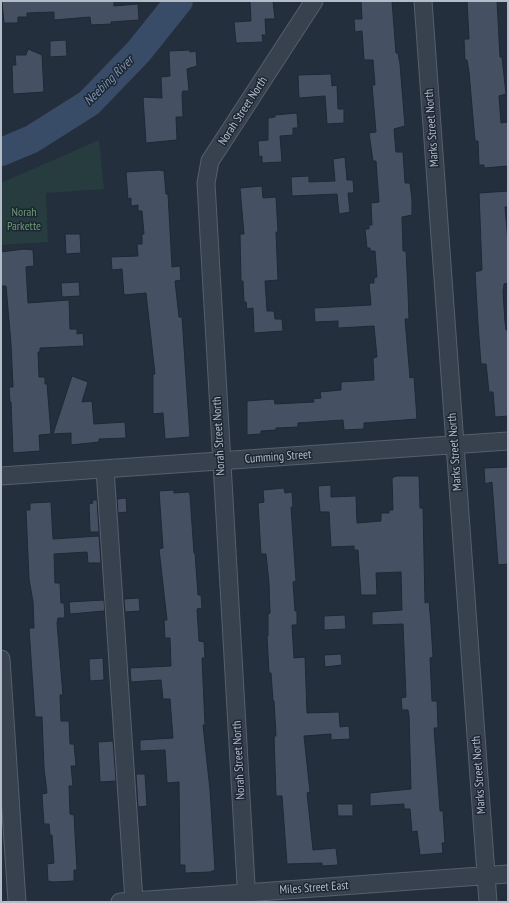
<!DOCTYPE html>
<html>
<head>
<meta charset="utf-8">
<style>
  body { margin:0 }
  #map { position:relative; width:509px; height:903px; overflow:hidden; background:#242f3e; font-family:"PT Sans Narrow",sans-serif }
  canvas { display:block }
  .frame { position:absolute; inset:0; border:2px solid #b4bcc9; pointer-events:none }
</style>
</head>
<body>
<div id="map">
<canvas width="509" height="903"></canvas>
<div class="frame"></div>
</div>
<script>
const g = document.querySelector('canvas').getContext('2d');
g.lineJoin = 'round';
function paint(path, color) {
  g.fillStyle = color;
  g.fill(path, 'evenodd');
}
function toPath(rows) {
  const path = new Path2D();
  for (const r of rows) {
    path.moveTo(r[0], r[1]);
    for (let i = 2; i < r.length; i += 2) path.lineTo(r[i], r[i + 1]);
  }
  return path;
}
function trace(path, color, width, dash) {
  g.strokeStyle = color;
  g.lineWidth = width;
  g.lineCap = dash ? 'butt' : 'round';
  g.setLineDash(dash || []);
  g.stroke(path);
}
function label(font, color, halo, rows, align = 'center') {
  g.font = font + ' "PT Sans Narrow",sans-serif';
  g.lineWidth = 3;
  g.setLineDash([]);
  g.textBaseline = 'middle';
  g.strokeStyle = halo;
  g.fillStyle = color;
  for (const [text, x, y, turn = 0] of rows) {
    g.save();
    g.translate(x, y);
    g.rotate((+turn || 0) * Math.PI / 180);
    g.textAlign = isNaN(turn) ? turn : align;
    if (halo) g.strokeText(text, 0, 0);
    g.fillText(text, 0, 0);
    g.restore();
  }
}
paint(toPath([
  [99,140,104,189,46,193,48,242,1,245,1,183]
]), '#263c3f');
trace(toPath([
  [1,152,32,139,89,103,139,51,179,1]
]), '#394c67', 28);
const building = toPath([
  [2,1,114,1,114,6,138,4,139,20,111,22,111,24,91,25,90,17,54,20,54,12,27,13,27,17,18,17,18,23,4,23,2,1],
  [250,1,273,1,275,19,265,19,266,35,262,35,263,42,236,43,234,22,251,21,250,1],
  [361,1,392,1,396,53,398,53,400,64,405,126,394,129,396,152,403,152,405,183,410,183,412,200,412,215,402,217,403,251,406,251,408,292,409,319,405,319,410,378,414,377,417,419,364,423,364,429,344,430,343,420,298,423,298,427,276,428,276,430,261,431,261,434,247,435,247,401,274,399,275,404,314,402,313,399,321,398,320,392,341,390,341,382,374,380,373,358,377,357,374,326,338,328,338,321,315,322,314,308,371,305,369,283,374,283,374,278,377,277,375,251,370,251,370,248,367,248,365,229,369,229,369,225,372,225,371,203,379,202,376,161,373,161,369,133,376,132,372,85,375,85,373,60,364,60,362,31,355,32,354,19,362,19,361,1],
  [467,1,497,1,500,57,502,57,506,94,499,96,501,123,508,122,508,166,484,168,484,165,479,165,478,141,475,141,469,72,467,60,465,60,464,39,469,39,467,1],
  [66,40,67,56,50,57,50,41,66,40],
  [28,49,42,55,44,92,13,94,12,65,16,65,15,55,26,55,28,49],
  [190,50,190,52,196,51,197,66,187,69,189,91,183,91,182,94,183,117,176,117,177,140,146,143,143,97,162,98,161,77,170,76,169,51,190,50],
  [331,74,332,86,337,85,338,109,344,109,344,123,327,124,325,96,299,98,298,75,331,74],
  [297,113,298,128,293,128,293,135,280,136,282,162,262,163,262,156,259,157,258,141,268,140,268,118,275,117,275,115,297,113],
  [345,157,347,180,353,180,354,193,348,193,350,212,339,214,337,194,292,196,291,177,309,176,309,182,335,181,333,159,345,157],
  [160,170,164,171,166,194,168,194,172,267,180,266,181,280,175,281,179,317,182,317,190,437,165,439,163,413,153,414,153,374,155,374,146,293,124,295,122,269,112,270,111,257,138,256,137,244,142,244,142,234,144,234,142,211,138,211,138,205,131,206,131,198,128,199,126,172,160,170],
  [262,186,263,198,276,197,278,232,276,232,278,280,265,281,267,311,274,311,275,319,282,319,283,331,254,333,253,308,247,309,246,302,244,302,243,281,241,281,240,234,244,234,240,188,262,186],
  [508,191,508,207,505,207,508,242,508,283,504,284,503,292,505,322,506,330,508,330,508,416,495,417,493,392,489,392,486,364,481,364,478,324,475,272,482,270,479,193,508,191],
  [65,234,80,234,81,253,66,254,65,234],
  [24,249,33,250,34,266,26,267,28,303,69,300,70,329,77,329,77,334,83,333,84,346,40,348,40,352,38,352,39,377,45,377,45,384,47,384,51,434,39,435,40,451,13,453,11,402,10,402,9,387,13,387,11,344,6,286,1,286,1,252,24,249],
  [79,282,80,296,62,297,61,283,79,282],
  [72,376,88,382,82,402,92,401,94,424,125,422,126,438,99,439,99,442,71,445,71,433,53,434,72,376],
  [508,467,508,564,498,565,492,482,485,484,484,468,508,467],
  [396,476,419,476,420,508,423,508,425,603,429,602,431,624,433,657,430,658,432,701,437,701,438,728,434,728,440,811,443,811,445,843,442,843,443,853,420,855,417,831,412,832,410,809,404,809,404,804,370,806,370,793,411,789,409,716,408,710,402,710,401,698,406,697,403,624,372,625,372,612,402,610,401,572,376,573,377,595,361,595,358,550,354,550,354,546,331,547,329,512,320,512,319,501,318,486,331,485,331,497,356,496,357,523,381,521,381,513,389,513,389,510,393,510,392,478,396,476],
  [284,488,285,493,292,492,293,507,291,507,296,581,293,582,295,611,297,611,297,625,292,625,294,658,305,657,307,713,339,712,340,727,349,726,350,739,331,740,331,734,304,736,310,792,307,793,313,850,336,848,338,865,322,866,322,863,287,864,282,796,276,796,274,736,276,736,274,701,273,701,271,673,269,673,267,636,268,636,268,614,270,613,269,583,266,554,261,554,258,503,264,502,263,490,284,488],
  [174,490,174,493,189,492,190,495,194,553,195,553,198,595,201,595,202,608,197,609,199,641,204,642,205,658,202,658,205,725,203,725,210,790,215,870,210,872,185,873,185,865,180,865,179,782,167,783,165,750,140,751,140,740,173,738,170,699,163,699,161,680,131,682,130,668,171,666,170,638,165,638,164,620,167,620,159,549,163,548,159,491,174,490],
  [126,498,127,512,118,513,117,499,126,498],
  [92,500,97,500,99,532,90,532,89,504,93,503,92,500],
  [51,502,53,539,99,536,101,563,88,563,87,552,54,554,55,583,60,583,61,603,64,603,65,618,58,618,57,623,63,695,60,695,61,721,69,721,70,744,74,744,76,766,71,766,73,786,69,786,70,814,74,815,77,870,74,870,74,881,53,882,48,881,47,864,54,863,52,835,50,835,49,824,44,824,43,810,42,794,47,793,44,768,42,717,35,717,33,688,29,628,34,628,33,602,29,579,26,510,30,510,30,503,51,502],
  [139,598,140,611,125,612,124,599,139,598],
  [104,600,105,614,104,611,70,614,69,602,104,600],
  [345,615,346,629,324,630,324,616,345,615],
  [341,654,342,665,325,667,324,655,341,654],
  [103,658,104,680,90,681,89,659,103,658],
  [113,741,116,781,100,782,98,742,113,741],
  [136,774,145,774,147,806,138,807,136,774],
  [337,804,353,804,353,816,338,816,337,804]
]);
paint(building, '#455162');
trace(building, '#1f2835', 1);
const minor = toPath([
  [423,1,488,902],
  [105,469,134,901],
  [1,476,508,441],
  [1,659,17,902],
  [120,902,508,874],
  [247,902,206,183,210,161,314,1]
]);
trace(minor, '#565f6c', 19);
trace(minor, '#38414e', 17);
label('12px', '#b4bcc9', '#1d2633', [
  ["Norah Street North",243,111,-57],
  ["Marks Street North",432,128,-94],
  ["Norah Street North",219,436,-93],
  ["Marks Street North",455,452,-94],
  ["Cumming Street",278,457,-4],
  ["Norah Street North",239,760,-93],
  ["Marks Street North",479,775,-94],
  ["Miles Street East",314,888,-4]
]);
label('12px', '#6b9a76', '#1d2633', [
  ["Norah",24,213],
  ["Parkette",24,227]
]);
label('italic 13px', '#7c92b1', '#1d2633', [
  ["Neebing River",109,81,-45]
]);
</script>
</body>
</html>
